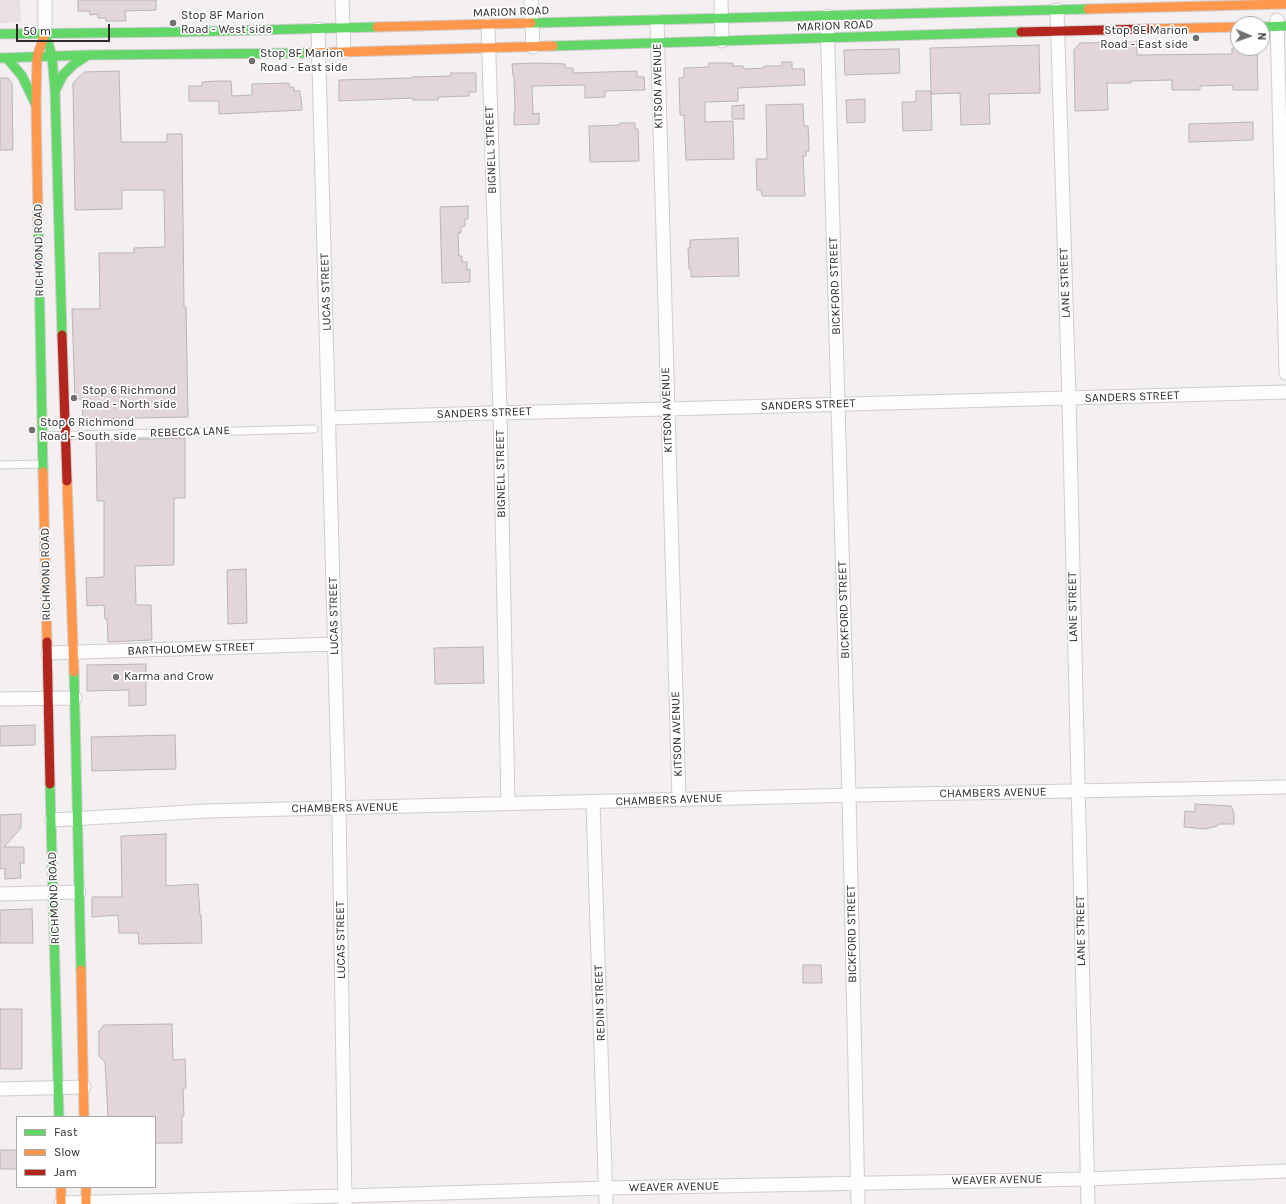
<!DOCTYPE html>
<html>
<head>
<meta charset="utf-8">
<style>
  body { margin:0 }
  #map { position:relative; width:1286px; height:1204px; overflow:hidden; background:#f4eff1; font-family:Karla,sans-serif }
  canvas { display:block }
  .legend { position:absolute; left:16px; top:1116px; width:140px; height:72px; box-sizing:border-box; background:#fff; border:1px solid #abaaab; margin:0; padding:5px 7px; list-style:none; font-size:12px; color:#2e2b2c }
  .legend li { display:flex; align-items:center; gap:8px; height:20px }
  .legend b { width:20px; border:1px solid #abaaab }
  .north { position:absolute; left:1230px; top:16px; width:40px; height:40px; box-sizing:border-box; background:#fff; border:1px solid #abaaab; border-radius:50%; rotate:92deg; font-size:11px; font-weight:700; line-height:16px; text-align:center; color:#2e2b2c }
  .north::after { content:''; display:block; margin:auto; width:14px; height:18px; background:#737071; clip-path:polygon(50% 0,100% 100%,50% 72%,0 100%) }
  .scale { position:absolute; left:16px; top:24px; width:94px; height:18px; box-sizing:border-box; border:2px solid #2e2b2c; border-top:0; padding-left:5px; font-size:12px; line-height:14px; white-space:nowrap; color:#2e2b2c; -webkit-text-stroke:3px #fff; paint-order:stroke }
</style>
</head>
<body>
<div id="map">
<canvas width="1286" height="1204"></canvas>
<ul class="legend">
<li><b style="height:5px;background:#63d668"></b>Fast</li>
<li><b style="height:5px;background:#ff974d"></b>Slow</li>
<li><b style="height:5px;background:#b3261e"></b>Jam</li>
</ul>
<div class="north">N</div>
<div class="scale">50 m</div>
</div>
<script>
const g = document.querySelector('canvas').getContext('2d');
g.lineJoin = 'round';
function paint(path, color) {
  g.fillStyle = color;
  g.fill(path, 'evenodd');
}
function toPath(rows) {
  const path = new Path2D();
  for (const r of rows) {
    path.moveTo(r[0], r[1]);
    for (let i = 2; i < r.length; i += 2) path.lineTo(r[i], r[i + 1]);
  }
  return path;
}
function trace(path, color, width, dash) {
  g.strokeStyle = color;
  g.lineWidth = width;
  g.lineCap = dash ? 'butt' : 'round';
  g.setLineDash(dash || []);
  g.stroke(path);
}
function label(font, color, halo, rows, align = 'center') {
  g.font = font + ' Karla,sans-serif';
  g.lineWidth = 3.5;
  g.setLineDash([]);
  g.textBaseline = 'middle';
  g.strokeStyle = halo;
  g.fillStyle = color;
  for (const [text, x, y, turn = 0] of rows) {
    g.save();
    g.translate(x, y);
    g.rotate((+turn || 0) * Math.PI / 180);
    g.textAlign = isNaN(turn) ? turn : align;
    if (halo) g.strokeText(text, 0, 0);
    g.fillText(text, 0, 0);
    g.restore();
  }
}
paint(toPath([
  [0,0,20,0,21,22,0,23]
]), '#eadfe3');
const building = toPath([
  [78,0,156,0,156,10,125,11,126,21,106,21,106,18,98,18,98,14,90,15,90,11,78,11,78,0],
  [1137,42,1137,55,1232,54,1232,48,1257,48,1258,90,1233,90,1233,85,1200,86,1200,90,1172,90,1172,80,1131,81,1131,83,1107,83,1108,110,1075,111,1074,50,1080,43,1137,42],
  [1039,45,1040,93,989,94,990,124,961,125,960,93,931,94,930,48,1039,45],
  [899,49,900,73,845,75,844,50,899,49],
  [782,62,792,62,792,69,804,69,805,85,738,88,738,101,705,102,705,122,733,121,734,159,686,160,684,115,680,115,679,78,684,78,684,68,709,67,709,63,733,63,733,66,743,66,744,69,764,68,764,66,782,66,782,62],
  [537,63,565,64,566,68,573,68,573,73,637,71,637,77,644,77,645,90,605,91,605,97,585,98,585,85,532,86,533,114,539,113,539,124,514,125,514,113,515,112,514,76,513,76,512,64,537,63],
  [119,71,121,142,167,142,167,134,182,134,184,307,186,307,188,417,83,419,82,399,75,399,72,309,100,309,99,253,134,253,134,248,165,247,164,190,122,190,122,209,75,210,73,83,84,72,119,71],
  [451,73,476,73,476,92,469,92,469,96,438,97,438,100,413,100,413,98,339,101,339,80,412,78,412,77,451,76,451,73],
  [0,78,8,78,12,83,13,150,0,150,0,78],
  [218,81,231,81,232,96,252,95,252,84,289,83,289,87,294,87,294,91,300,91,300,97,301,97,302,110,219,114,219,101,189,101,189,86,202,86,202,82,218,81],
  [916,91,931,91,932,130,903,131,902,102,916,102,916,91],
  [865,99,865,122,847,123,846,100,865,99],
  [803,104,804,126,808,126,809,146,809,151,806,151,806,156,803,156,805,196,762,196,761,190,757,190,756,159,767,159,766,105,803,104],
  [744,105,744,119,732,119,732,106,744,105],
  [1253,122,1253,140,1189,142,1189,124,1253,122],
  [620,123,635,123,635,129,638,129,639,161,590,162,589,126,620,125,620,123],
  [468,206,468,219,465,219,465,226,461,227,461,233,458,233,459,256,462,256,462,262,467,262,467,270,470,269,470,282,442,283,440,207,468,206],
  [738,238,739,276,691,277,691,269,689,269,688,248,690,248,690,240,738,238],
  [185,438,185,498,174,498,174,565,135,566,136,605,151,605,152,640,108,642,107,619,105,619,104,605,87,606,86,578,104,577,104,501,97,501,96,440,185,438],
  [246,569,247,623,228,624,227,570,246,569],
  [483,647,484,683,435,684,434,648,483,647],
  [146,664,146,705,129,706,129,690,87,691,87,665,146,664],
  [35,725,35,745,0,746,0,726,35,725],
  [175,735,176,769,92,771,91,737,175,735],
  [1195,804,1231,806,1234,813,1234,824,1219,824,1217,826,1205,829,1184,827,1185,811,1195,812,1195,804],
  [21,814,21,828,4,847,24,847,24,863,20,863,21,878,5,879,5,868,0,869,0,815,21,814],
  [166,834,166,886,198,884,200,915,201,915,202,943,139,944,138,933,119,933,118,915,92,917,92,897,122,897,121,836,166,834],
  [32,909,33,943,0,943,0,910,32,909],
  [803,965,821,965,822,983,803,983,803,965],
  [0,1009,22,1009,22,1069,0,1069,0,1009],
  [172,1024,173,1060,185,1059,186,1088,183,1088,184,1116,182,1116,182,1143,155,1143,155,1117,108,1117,105,1062,99,1056,99,1031,104,1025,172,1024],
  [0,1150,17,1150,17,1169,0,1169,0,1150]
]);
paint(building, '#e3d6db');
trace(building, '#b8b4b6', 1);
const lane = toPath([
  [43,436,314,429],
  [0,465,43,464]
]);
const street = toPath([
  [45,0,45,33],
  [342,0,344,52],
  [531,0,533,47],
  [721,0,722,41],
  [1057,10,1069,399,1088,1204],
  [827,16,849,795,858,1204],
  [1277,20,1286,373],
  [657,21,679,800],
  [488,25,500,412,508,804],
  [318,29,339,809,345,1204],
  [330,418,491,413,667,409,1286,392],
  [48,653,335,644],
  [0,699,75,698],
  [593,802,606,1204],
  [52,820,207,811,857,795,1286,787],
  [0,894,79,892],
  [0,1089,84,1087],
  [61,1203,345,1196,606,1188,1087,1179,1286,1171]
]);
const fast = toPath([
  [531,23,1088,9],
  [1262,27,1286,26],
  [0,34,181,32,377,27],
  [48,42,52,57,55,91,62,335],
  [553,46,1021,32],
  [0,58,88,55,308,53],
  [7,58,22,76,36,105],
  [55,91,63,75,73,65,88,55],
  [38,218,43,472],
  [74,672,81,970],
  [50,784,59,1117]
]);
const slow = toPath([
  [1088,9,1286,4],
  [377,27,531,23],
  [1147,29,1238,27],
  [308,53,553,46],
  [38,218,36,105,37,57,45,33],
  [43,472,47,642],
  [67,481,74,672],
  [81,970,84,1117],
  [61,1187,61,1204],
  [86,1187,86,1204]
]);
const jam = toPath([
  [1021,32,1147,29],
  [62,335,67,481],
  [47,642,50,784]
]);
trace(lane, '#d0cdce', 9);
trace(street, '#d0cdce', 15);
trace(fast, '#d0cdce', 11);
trace(slow, '#d0cdce', 11);
trace(jam, '#d0cdce', 11);
trace(lane, '#fdfdfd', 7);
trace(street, '#fdfdfd', 13);
trace(fast, '#63d668', 9);
trace(slow, '#ff974d', 9);
trace(jam, '#b3261e', 9);
for (const [x, y, r, color] of [
  [173,23,4,"#737071"],
  [1196,38,4,"#737071"],
  [252,61,4,"#737071"],
  [74,398,4,"#737071"],
  [32,430,4,"#737071"],
  [116,677,4,"#737071"]
]) {
  const dot = new Path2D();
  dot.arc(x, y, r, 0, 2 * Math.PI);
  g.fillStyle = color;
  g.fill(dot);
  trace(dot, '#fff', 1.5);
}
label('12px', '#2e2b2c', '#fff', [
  ["MARION ROAD",511,12,-2],
  ["MARION ROAD",835,26,-2],
  ["KITSON AVENUE",658,86,-91],
  ["BIGNELL STREET",491,150,-92],
  ["RICHMOND ROAD",39,250,-91],
  ["LANE STREET",1065,283,-92],
  ["BICKFORD STREET",835,286,-92],
  ["LUCAS STREET",326,292,-92],
  ["SANDERS STREET",1132,397,-2],
  ["SANDERS STREET",808,405,-2],
  ["KITSON AVENUE",667,410,-92],
  ["SANDERS STREET",484,413,-2],
  ["REBECCA LANE",190,432,-2],
  ["BIGNELL STREET",501,474,-91],
  ["RICHMOND ROAD",46,574,-91],
  ["LANE STREET",1073,607,-91],
  ["BICKFORD STREET",844,610,-92],
  ["LUCAS STREET",334,616,-91],
  ["BARTHOLOMEW STREET",191,649,-2],
  ["KITSON AVENUE",677,734,-92],
  ["CHAMBERS AVENUE",993,793,-1],
  ["CHAMBERS AVENUE",669,800,-2],
  ["CHAMBERS AVENUE",345,808,-1],
  ["RICHMOND ROAD",54,898,-92],
  ["LANE STREET",1081,931,-91],
  ["BICKFORD STREET",852,934,-91],
  ["LUCAS STREET",341,940,-91],
  ["REDIN STREET",600,1003,-92],
  ["WEAVER AVENUE",997,1180,-1],
  ["WEAVER AVENUE",674,1187,-1]
]);
label('12px', '#2e2b2c', '#fff', [
  ["Stop 8F Marion",181,16],
  ["Road - West side",181,30],
  ["Stop 8E Marion",1188,31,"right"],
  ["Road - East side",1188,45,"right"],
  ["Stop 8F Marion",260,54],
  ["Road - East side",260,68],
  ["Stop 6 Richmond",82,391],
  ["Road - North side",82,405],
  ["Stop 6 Richmond",40,423],
  ["Road - South side",40,437],
  ["Karma and Crow",124,677]
], 'left');
</script>
</body>
</html>
